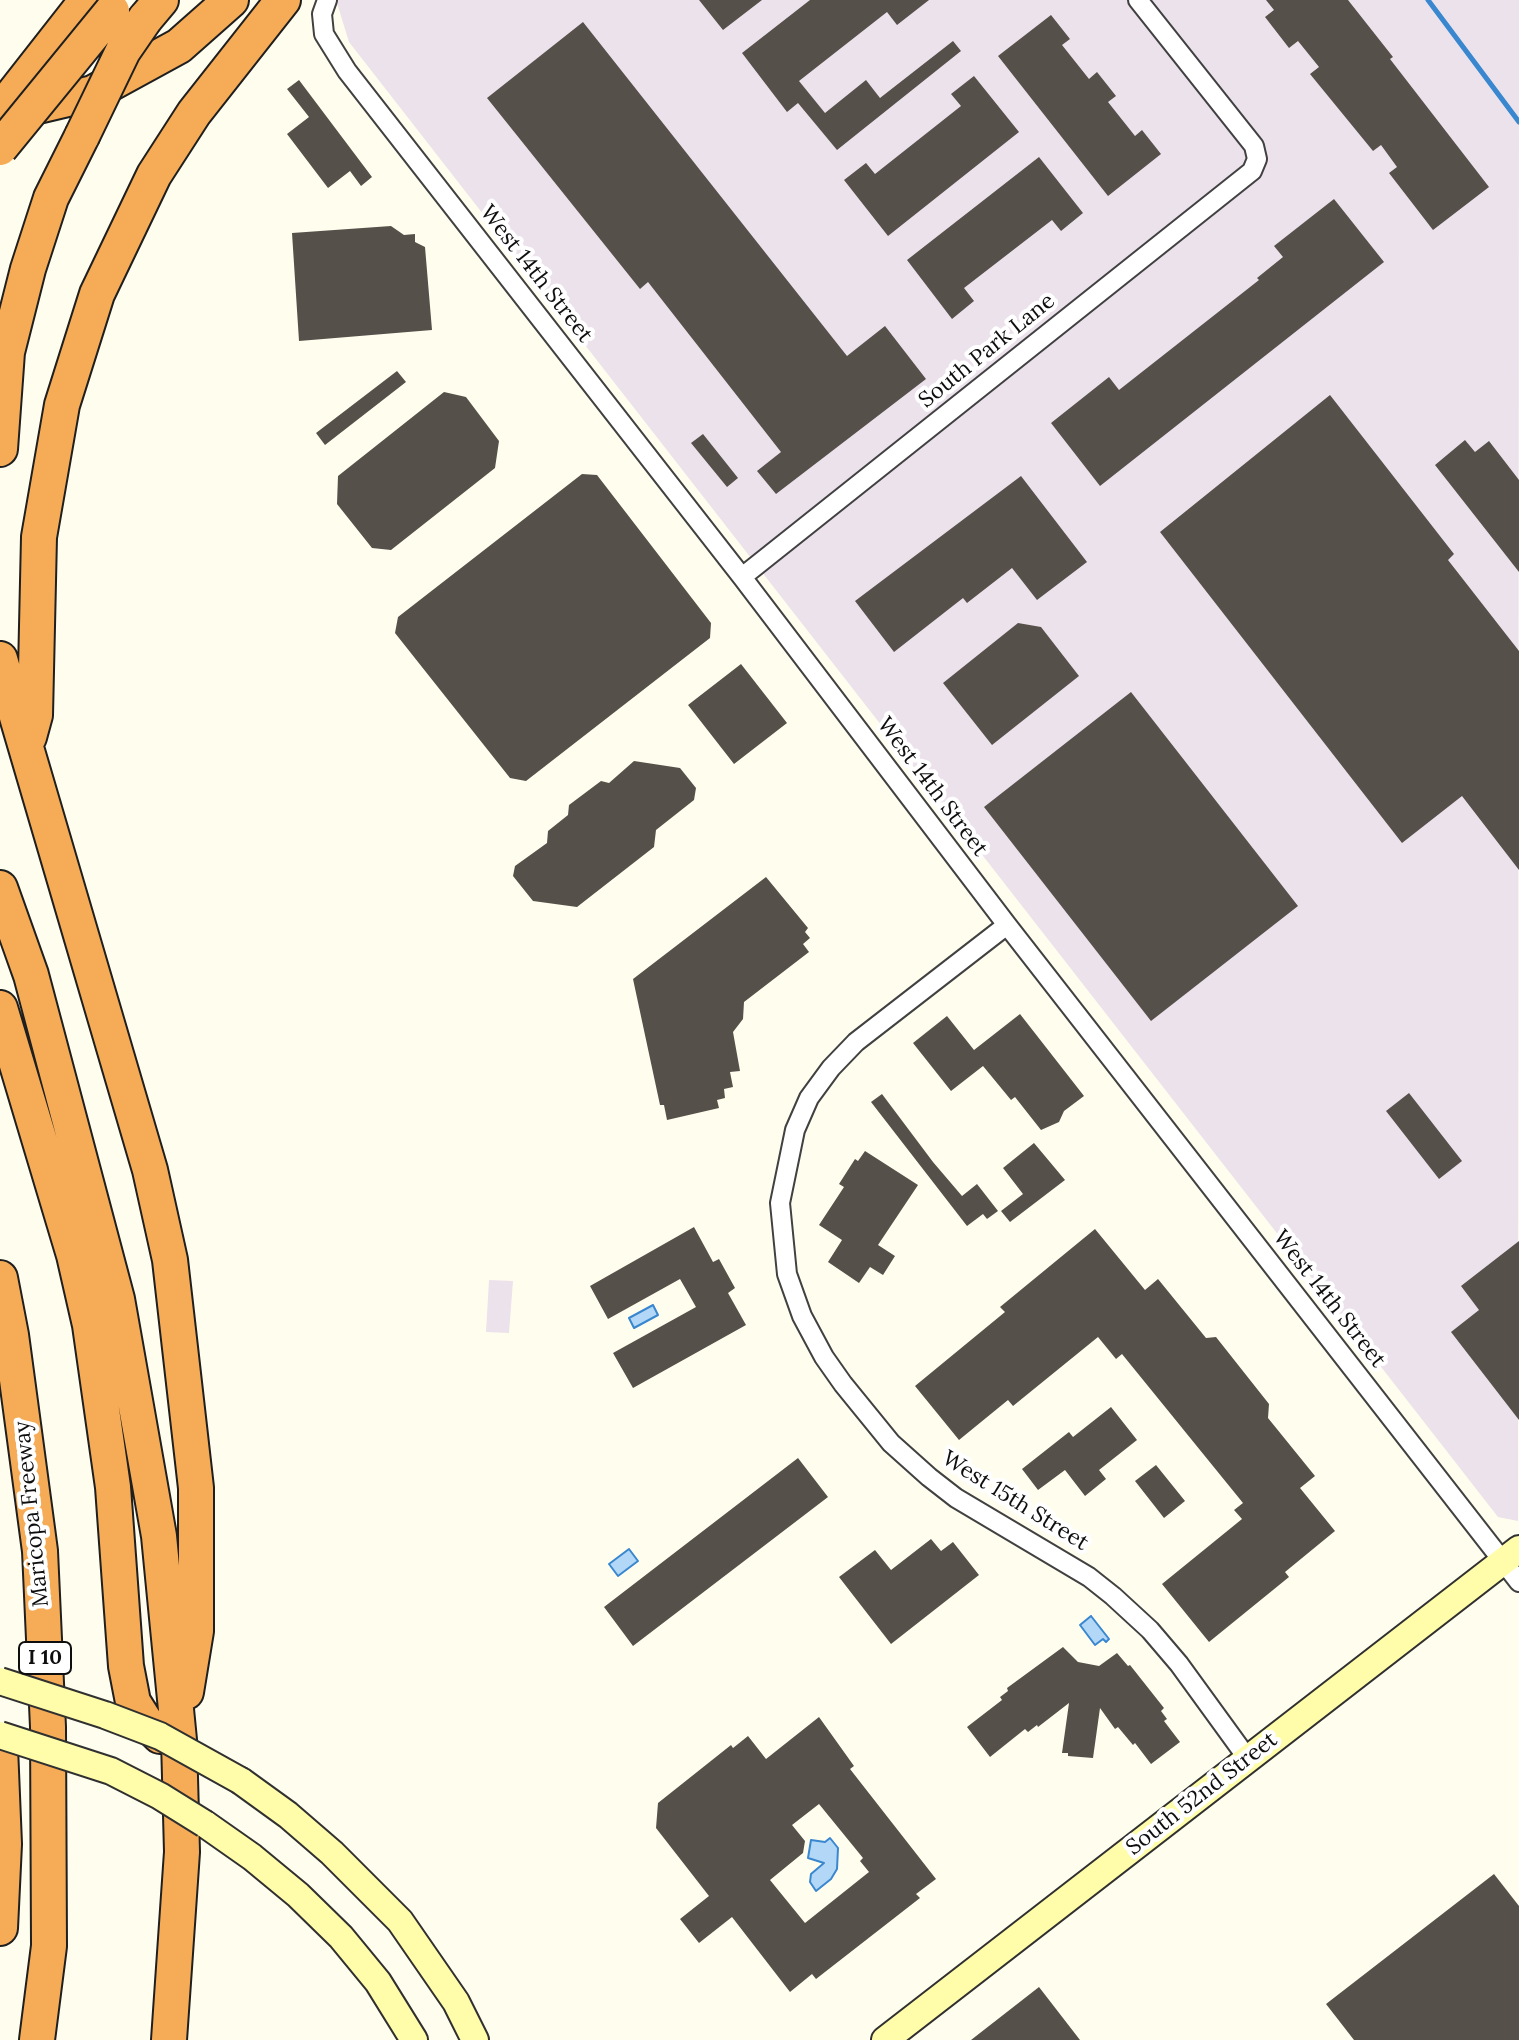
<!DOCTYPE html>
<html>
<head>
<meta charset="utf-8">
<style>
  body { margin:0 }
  canvas { display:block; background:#fffdee }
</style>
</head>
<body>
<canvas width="1519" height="2040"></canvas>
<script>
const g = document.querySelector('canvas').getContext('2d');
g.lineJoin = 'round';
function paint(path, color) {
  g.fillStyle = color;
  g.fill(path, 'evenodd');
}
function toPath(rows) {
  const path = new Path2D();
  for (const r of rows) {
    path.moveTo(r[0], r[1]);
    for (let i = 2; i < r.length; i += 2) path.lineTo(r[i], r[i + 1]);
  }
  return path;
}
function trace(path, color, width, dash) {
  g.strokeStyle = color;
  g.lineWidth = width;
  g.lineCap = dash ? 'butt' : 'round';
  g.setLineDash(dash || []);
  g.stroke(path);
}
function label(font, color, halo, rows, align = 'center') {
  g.font = font + ' Lora,serif';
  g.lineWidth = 8;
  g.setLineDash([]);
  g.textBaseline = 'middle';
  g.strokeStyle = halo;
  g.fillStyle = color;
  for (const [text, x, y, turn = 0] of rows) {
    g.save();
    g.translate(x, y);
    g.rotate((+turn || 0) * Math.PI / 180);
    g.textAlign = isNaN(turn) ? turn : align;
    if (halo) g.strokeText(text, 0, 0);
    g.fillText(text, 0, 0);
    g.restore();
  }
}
paint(toPath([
  [336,0,1519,0,1518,1521,1498,1517,349,42],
  [489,1280,513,1281,509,1333,486,1332]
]), '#ece2ec');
const water = toPath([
  [653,1305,658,1315,634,1328,629,1318,653,1305],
  [629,1549,638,1561,618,1576,609,1564,629,1549],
  [1091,1616,1109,1639,1106,1642,1103,1639,1095,1645,1080,1625,1091,1616],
  [830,1838,838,1848,837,1869,831,1879,816,1891,810,1882,811,1874,824,1863,808,1858,811,1840,825,1842,830,1838]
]);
paint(water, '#b3d8f7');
trace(water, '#3987cf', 2);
trace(toPath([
  [1428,0,1519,122]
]), '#3987cf', 5);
paint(toPath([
  [699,0,762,0,723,30],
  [810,0,929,0,897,25,887,12,799,81,825,113,866,80,880,98,953,41,961,51,837,150,798,103,787,112,742,53],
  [1266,0,1348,0,1393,57,1390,59,1489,187,1433,230,1389,173,1397,167,1381,145,1373,151,1310,74,1319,67,1298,41,1289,48,1265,17,1274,10],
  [1051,15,1070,39,1062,45,1089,79,1097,72,1116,96,1108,102,1135,136,1142,130,1161,154,1108,196,998,56],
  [583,22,847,356,885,326,926,379,776,494,757,471,781,452,648,282,640,289,487,98],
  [974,76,1019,132,888,236,844,180,866,163,875,174,961,106,951,94],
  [299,80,372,177,361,186,350,171,328,188,287,134,309,117,287,89],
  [1039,157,1083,213,1061,231,1052,220,964,288,974,301,952,319,907,260],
  [1334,199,1384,262,1100,486,1051,423,1109,377,1119,390,1259,280,1257,278,1283,257,1274,246],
  [391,226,404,235,415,234,415,242,425,247,432,330,299,341,292,233],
  [397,371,406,382,325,445,316,433],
  [444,392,466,397,499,441,495,468,391,550,372,548,337,504,338,476],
  [1330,395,1454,554,1448,560,1519,651,1519,870,1462,796,1402,843,1160,532],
  [703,434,738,478,727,487,691,443],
  [1465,440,1475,452,1489,441,1519,480,1519,572,1435,465],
  [582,474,597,475,711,623,710,638,526,781,510,778,395,633,398,617],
  [1021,476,1087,562,1037,600,1012,568,967,603,963,598,894,652,855,601],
  [1018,623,1041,627,1079,676,992,745,943,683],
  [741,664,787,723,734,764,688,705],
  [1131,692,1298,906,1151,1021,984,807],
  [634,761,680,768,696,788,694,800,656,830,654,847,577,907,533,901,513,876,515,866,547,843,548,831,568,815,569,805,601,781,609,783],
  [766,877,808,928,805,932,810,938,803,944,809,952,744,1002,743,1019,733,1032,740,1071,730,1072,733,1087,724,1089,725,1098,717,1100,719,1108,667,1120,664,1105,660,1105,633,979],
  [1020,1014,1084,1096,1064,1111,1059,1122,1041,1130,1015,1097,1011,1100,983,1066,951,1091,913,1043,947,1016,974,1050],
  [1409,1093,1462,1161,1439,1179,1386,1111],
  [882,1094,933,1162,962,1196,977,1184,998,1211,987,1219,983,1214,967,1226,871,1102],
  [1034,1143,1065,1180,1010,1222,1001,1211,1023,1194,1003,1168],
  [865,1151,918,1185,878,1245,895,1256,883,1275,870,1267,859,1283,828,1262,842,1240,819,1225,844,1187,839,1184,855,1159,858,1161],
  [694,1227,713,1262,719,1259,735,1288,728,1293,746,1325,633,1388,613,1353,696,1307,680,1279,608,1319,590,1286],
  [1095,1229,1145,1290,1158,1279,1206,1338,1216,1337,1269,1404,1268,1418,1315,1476,1300,1488,1335,1531,1285,1572,1289,1577,1209,1642,1162,1584,1242,1519,1234,1510,1243,1503,1122,1354,1116,1359,1098,1337,1013,1406,1008,1400,959,1440,915,1386,1005,1312,1000,1307],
  [1519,1241,1519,1420,1451,1332,1479,1310,1461,1286],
  [1111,1407,1137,1440,1099,1470,1106,1479,1085,1496,1065,1470,1038,1490,1022,1469,1069,1432,1073,1437],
  [798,1458,828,1497,633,1646,604,1607],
  [1156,1465,1185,1501,1164,1518,1135,1481],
  [931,1539,941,1551,953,1542,979,1575,891,1644,839,1577,875,1550,891,1570],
  [1063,1647,1078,1662,1099,1666,1117,1653,1128,1666,1130,1665,1164,1708,1161,1711,1167,1719,1164,1721,1180,1742,1151,1764,1135,1743,1133,1745,1118,1727,1115,1729,1100,1708,1093,1758,1068,1756,1068,1753,1062,1753,1069,1703,1038,1727,1037,1725,1028,1732,1025,1729,990,1757,967,1727,1002,1700,1000,1697,1008,1691,1007,1688],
  [819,1717,854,1766,850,1769,936,1879,916,1894,920,1898,816,1979,812,1974,790,1992,732,1917,699,1943,680,1919,709,1896,656,1828,658,1803,731,1745,733,1748,748,1736,766,1759],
  [819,1804,863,1858,860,1861,869,1872,805,1923,770,1880,803,1853,805,1841,792,1825],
  [1494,1874,1519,1906,1519,2040,1354,2040,1326,2004],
  [1039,1987,1080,2040,971,2040]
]), '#56504a');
const street = toPath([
  [327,0,322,14,324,34,347,71,742,577,1007,925,1519,1582],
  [742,577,1252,171,1257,159,1254,146,1138,0],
  [1007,925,856,1042,831,1068,809,1098,795,1130,780,1203,787,1274,802,1316,824,1357,843,1384,891,1443,929,1477,956,1498,1089,1577,1113,1596,1150,1630,1179,1664,1248,1759]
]);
const secondary = toPath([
  [241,1781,288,1815,332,1853,400,1921,456,2002,475,2040],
  [205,1824,252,1857,298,1895,341,1937,378,1982,414,2040],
  [885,2040,1519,1549]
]);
const highway = toPath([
  [145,19,161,0],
  [0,111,87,0],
  [0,115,93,93,179,46,231,0],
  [0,449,7,352,28,269,51,198,82,136],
  [0,659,150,1170,170,1260,196,1488,196,1631,186,1692],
  [29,737,35,715,39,537,62,405,97,294,154,175,194,113,283,0],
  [0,888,31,975,117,1299,159,1536,179,1740,182,1852,169,2040],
  [0,1008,74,1255,90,1325,113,1487,126,1666,133,1702,145,1721,160,1736],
  [0,1278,11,1335,40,1551,48,1727,49,1946,37,2040],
  [0,1747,4,1844,0,1928]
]);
trace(street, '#414141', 22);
trace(secondary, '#303030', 30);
trace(highway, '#1f1f1f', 38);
trace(street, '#fff', 18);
trace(secondary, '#fffda9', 26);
trace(highway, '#f6ac56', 34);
const secondaryBridge = toPath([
  [0,1681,105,1715,160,1736,241,1781],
  [0,1735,111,1771,160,1796,205,1824]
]);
const highwayBridge = toPath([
  [82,136,123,51,145,19],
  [0,148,112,11]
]);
trace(secondaryBridge, '#303030', 30, []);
trace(highwayBridge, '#1f1f1f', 38, []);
trace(secondaryBridge, '#fffda9', 26);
trace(highwayBridge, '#f6ac56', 34);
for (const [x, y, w] of [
  [45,1658,52]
]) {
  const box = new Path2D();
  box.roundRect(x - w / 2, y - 16, w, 32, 6);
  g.fillStyle = '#fff';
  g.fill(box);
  trace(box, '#0e0e0e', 2);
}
label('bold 20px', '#0e0e0e', null, [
  ["I 10",45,1658]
]);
label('22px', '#0e0e0e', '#fff', [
  ["West 14th Street",536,274,52],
  ["South Park Lane",987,351,-39],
  ["West 14th Street",932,787,53],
  ["West 14th Street",1329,1299,52],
  ["West 15th Street",1015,1501,32],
  ["Maricopa Freeway",32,1514,-96],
  ["South 52nd Street",1202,1794,-38]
]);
</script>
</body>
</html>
